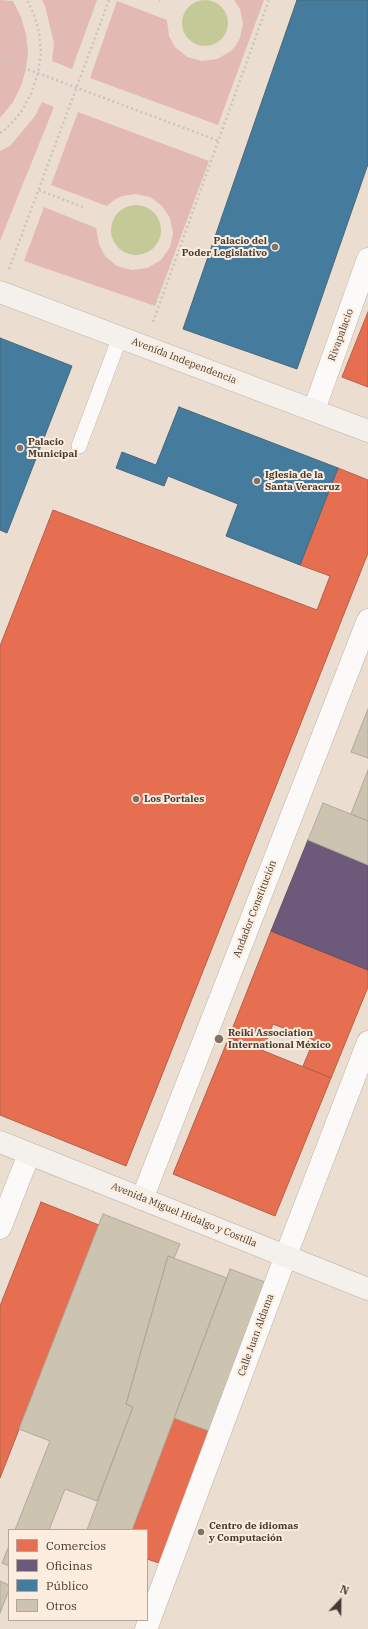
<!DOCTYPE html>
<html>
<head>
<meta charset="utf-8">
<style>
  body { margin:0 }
  #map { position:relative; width:368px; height:1629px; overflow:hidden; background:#ebded0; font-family:"IBM Plex Serif",serif }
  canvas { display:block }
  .legend { position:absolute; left:8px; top:1529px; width:140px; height:92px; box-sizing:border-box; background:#fcedde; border:1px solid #b2a599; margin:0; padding:5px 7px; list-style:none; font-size:12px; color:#443a31 }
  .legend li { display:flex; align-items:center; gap:8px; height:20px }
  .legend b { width:20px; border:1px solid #b2a599 }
  .north { position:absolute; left:320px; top:1581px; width:40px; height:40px; -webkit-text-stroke:3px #fcedde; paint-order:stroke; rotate:22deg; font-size:11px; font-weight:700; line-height:16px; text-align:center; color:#443a31 }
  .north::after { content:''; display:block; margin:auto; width:14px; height:18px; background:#443a31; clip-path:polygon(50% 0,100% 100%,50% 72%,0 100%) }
</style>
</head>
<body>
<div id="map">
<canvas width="368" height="1629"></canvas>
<ul class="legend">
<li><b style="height:11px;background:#e76f51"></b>Comercios</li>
<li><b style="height:11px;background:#6d597a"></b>Oficinas</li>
<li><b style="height:11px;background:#457b9d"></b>Público</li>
<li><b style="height:11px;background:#cdc3b1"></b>Otros</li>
</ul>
<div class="north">N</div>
</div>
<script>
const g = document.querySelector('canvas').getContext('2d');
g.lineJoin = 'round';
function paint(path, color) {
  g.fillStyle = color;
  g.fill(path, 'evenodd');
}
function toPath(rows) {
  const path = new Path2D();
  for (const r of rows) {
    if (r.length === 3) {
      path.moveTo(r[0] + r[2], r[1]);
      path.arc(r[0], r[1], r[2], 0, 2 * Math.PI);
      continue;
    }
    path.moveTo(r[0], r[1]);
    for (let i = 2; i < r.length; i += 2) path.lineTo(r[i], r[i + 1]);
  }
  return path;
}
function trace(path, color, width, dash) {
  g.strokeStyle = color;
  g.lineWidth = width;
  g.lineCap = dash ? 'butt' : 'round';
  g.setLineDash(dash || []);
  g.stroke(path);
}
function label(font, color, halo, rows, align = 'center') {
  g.font = font + ' "IBM Plex Serif",serif';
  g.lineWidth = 4;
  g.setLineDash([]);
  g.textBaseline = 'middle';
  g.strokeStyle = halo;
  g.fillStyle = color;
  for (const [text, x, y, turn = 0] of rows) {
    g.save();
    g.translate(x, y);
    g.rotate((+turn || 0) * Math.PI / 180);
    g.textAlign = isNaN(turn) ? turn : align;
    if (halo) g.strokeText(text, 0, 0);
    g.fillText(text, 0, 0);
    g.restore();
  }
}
paint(toPath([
  [0,0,13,1,21,17,26,34,28,52,26,69,21,86,13,102,0,118],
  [42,0,97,0,72,69,52,61,54,43,45,6],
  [234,0,264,0,218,125,90,78,117,1,167,20,169,36,175,47,187,57,202,61,217,59,231,51,236,45,240,38,243,24,240,9],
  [42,102,54,107,0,241,0,151,10,146,35,116],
  [78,112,209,161,155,306,24,261,44,207,96,228,99,244,105,256,117,266,132,270,147,268,161,260,170,247,173,233,170,218,162,206,150,197,136,194,122,196,114,200,107,206,51,185]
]), '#e3b9b4');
paint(toPath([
  [205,23,23],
  [136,230,25]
]), '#c4c998');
const shops = toPath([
  [368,312,368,387,342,377,368,312],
  [338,468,368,480,368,553,126,1166,0,1115,0,646,53,510,317,610,330,576,300,565,338,468],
  [271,931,368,970,368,987,331,1078,303,1066,314,1040,273,1024,263,1050,229,1037,271,931],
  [229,1037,331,1078,275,1216,173,1174,229,1037],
  [41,1202,99,1225,0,1478,0,1306,41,1202],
  [174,1418,209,1431,159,1563,147,1559,147,1530,132,1530,174,1418]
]);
paint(shops, '#e76f51');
trace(shops, '#b65f47', 1);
const offices = toPath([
  [308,840,368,865,368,970,271,931,308,840]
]);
paint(offices, '#6d597a');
trace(offices, '#615064', 1);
const public = toPath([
  [297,0,368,0,368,164,297,369,183,329,297,0],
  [0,338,72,366,7,533,0,530,0,338],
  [179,407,338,468,300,565,226,536,238,504,168,476,164,486,116,468,122,452,156,465,179,407]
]);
paint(public, '#457b9d');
trace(public, '#45687d', 1);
const building = toPath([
  [368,709,368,758,351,752,368,709],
  [368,770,368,821,351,814,368,770],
  [323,803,368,821,368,865,308,840,323,803],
  [103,1214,180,1244,174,1258,168,1256,126,1404,133,1407,97,1501,65,1489,49,1530,15,1530,50,1441,19,1429,103,1214],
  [168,1256,227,1278,132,1530,87,1530,133,1407,126,1404,168,1256],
  [230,1269,265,1282,209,1431,174,1418,230,1269],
  [9,1546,9,1566,2,1563,9,1546],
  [0,1581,9,1585,9,1590,0,1613,0,1581]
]);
paint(building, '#cdc3b1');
trace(building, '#b0a89c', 1);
const lane = toPath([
  [79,446,120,337]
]);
const street = toPath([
  [314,410,368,259],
  [142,1199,368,620],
  [0,1228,29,1154],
  [146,1629,291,1242,368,1042]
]);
const secondary = toPath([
  [0,292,368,431],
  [0,1142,368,1289]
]);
trace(lane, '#beb4a9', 16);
trace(street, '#beb4a9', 23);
trace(secondary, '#beb4a9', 23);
trace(toPath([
  [159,0,160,0],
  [0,59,219,141],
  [0,133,7,128,21,112,31,94,38,73,41,53,39,32,33,12,27,0],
  [39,190,85,208],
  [9,269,109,0],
  [153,322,269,0]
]), '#c9c4bf', 2.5, [2, 3]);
trace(lane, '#fcfaf8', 15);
trace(street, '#fcfaf8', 22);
trace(secondary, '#f4f0ec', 22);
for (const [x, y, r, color] of [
  [275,247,4,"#7e7369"],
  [20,448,4,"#7e7369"],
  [257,481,4,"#7e7369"],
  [136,799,4,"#7e7369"],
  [219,1039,5,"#7e7369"],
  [201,1532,4,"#7e7369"]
]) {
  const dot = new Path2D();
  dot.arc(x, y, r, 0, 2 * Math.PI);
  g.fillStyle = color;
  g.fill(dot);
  trace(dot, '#fcedde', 1.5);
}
label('bold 10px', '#443a31', '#fcedde', [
  ["Palacio del",267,241,"right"],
  ["Poder Legislativo",267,253,"right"],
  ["Palacio",28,442],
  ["Municipal",28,454],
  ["Iglesia de la",265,475],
  ["Santa Veracruz",265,487],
  ["Los Portales",144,799],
  ["Reiki Association",228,1033],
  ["International México",228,1045],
  ["Centro de idiomas",209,1526],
  ["y Computación",209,1538]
], 'left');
label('10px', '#443a31', '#fcedde', [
  ["Rivapalacio",341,335,-70],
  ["Avenida Independencia",184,361,21],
  ["Andador Constitución",255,909,-69],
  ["Avenida Miguel Hidalgo y Costilla",184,1215,22],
  ["Calle Juan Aldama",256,1335,-70]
]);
</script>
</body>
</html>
